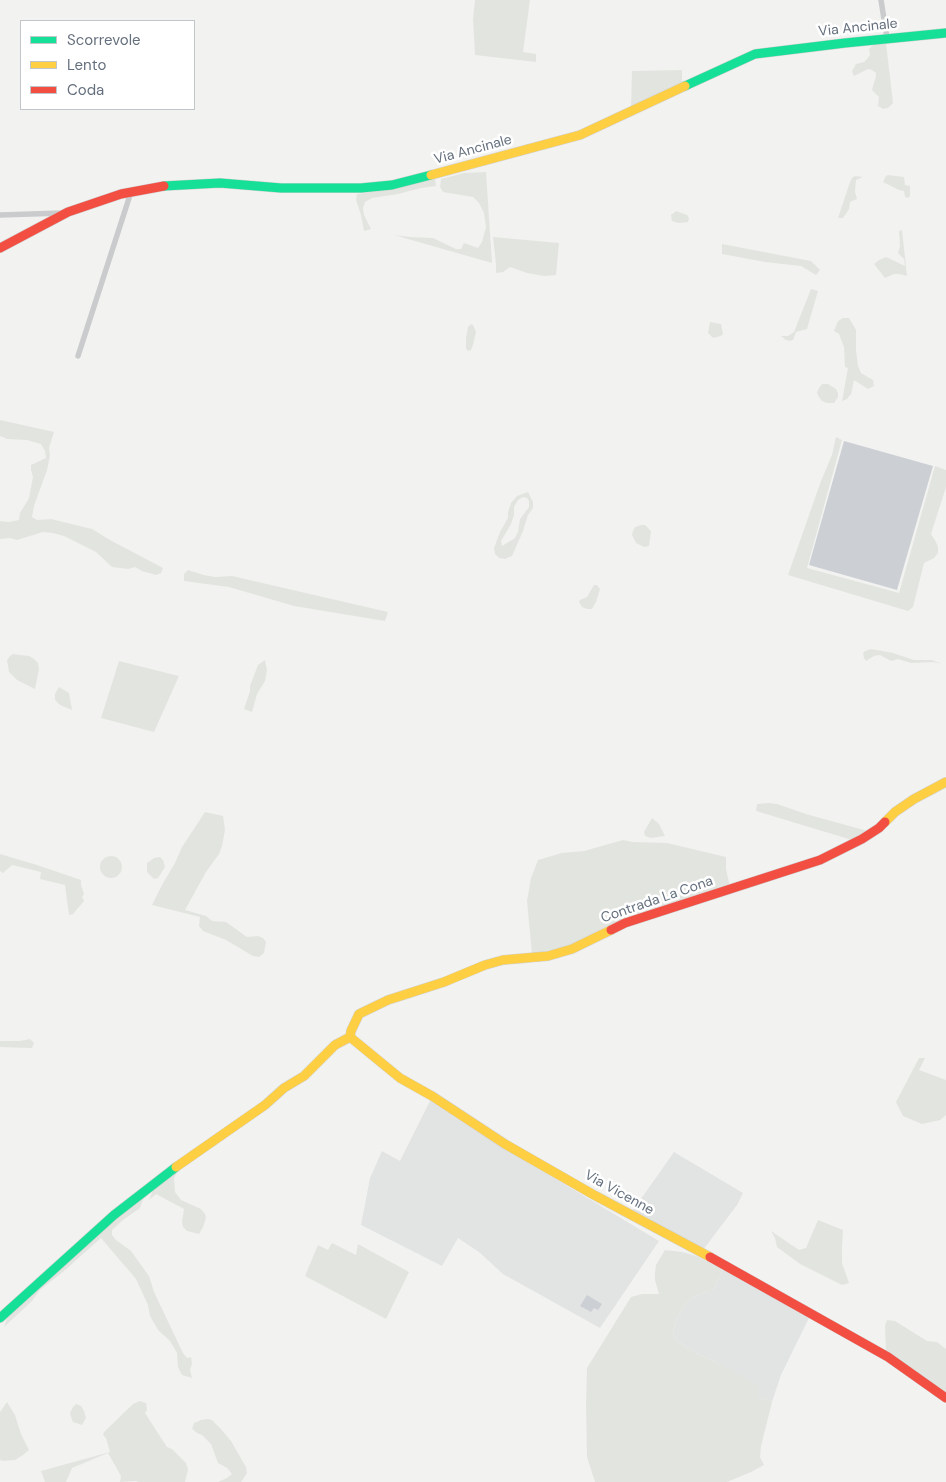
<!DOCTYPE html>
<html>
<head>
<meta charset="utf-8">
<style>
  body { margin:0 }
  #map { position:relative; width:946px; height:1482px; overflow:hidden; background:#f2f2f1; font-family:"DM Sans",sans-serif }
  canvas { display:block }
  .legend { position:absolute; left:20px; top:20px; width:175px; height:90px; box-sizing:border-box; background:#fff; border:1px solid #c1c6cb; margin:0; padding:6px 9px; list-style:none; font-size:15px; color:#65707e }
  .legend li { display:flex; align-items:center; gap:10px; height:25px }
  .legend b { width:25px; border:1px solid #c1c6cb }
</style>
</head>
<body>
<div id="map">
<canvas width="946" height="1482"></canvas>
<ul class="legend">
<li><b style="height:6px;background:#16e098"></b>Scorrevole</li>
<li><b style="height:6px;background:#ffcf43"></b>Lento</li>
<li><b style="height:6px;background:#f24e42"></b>Coda</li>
</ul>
</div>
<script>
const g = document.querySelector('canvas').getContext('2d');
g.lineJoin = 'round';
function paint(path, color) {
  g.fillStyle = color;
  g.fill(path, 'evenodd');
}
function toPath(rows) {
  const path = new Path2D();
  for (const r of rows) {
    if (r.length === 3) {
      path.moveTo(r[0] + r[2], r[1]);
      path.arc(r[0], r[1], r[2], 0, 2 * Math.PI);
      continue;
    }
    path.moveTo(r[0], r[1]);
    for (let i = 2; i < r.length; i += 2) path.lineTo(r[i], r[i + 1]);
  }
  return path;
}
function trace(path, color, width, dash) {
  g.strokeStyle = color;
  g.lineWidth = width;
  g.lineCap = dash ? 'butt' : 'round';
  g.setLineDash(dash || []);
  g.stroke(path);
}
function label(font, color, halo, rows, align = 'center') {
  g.font = font + ' "DM Sans",sans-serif';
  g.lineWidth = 5;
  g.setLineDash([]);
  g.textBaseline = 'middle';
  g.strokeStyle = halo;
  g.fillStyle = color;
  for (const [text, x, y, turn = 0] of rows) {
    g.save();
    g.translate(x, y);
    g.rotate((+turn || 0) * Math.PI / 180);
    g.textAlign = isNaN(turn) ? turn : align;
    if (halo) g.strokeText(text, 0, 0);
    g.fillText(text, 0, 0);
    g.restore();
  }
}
paint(toPath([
  [430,1101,468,1126,659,1241,600,1328,503,1274,479,1252,458,1238,442,1266,361,1225,370,1178,382,1151,400,1161],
  [674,1152,743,1193,737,1205,703,1250,631,1213],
  [723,1269,809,1318,781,1375,772,1402,758,1397,757,1390,715,1362,691,1351,675,1339,673,1331,677,1319,686,1303,693,1297,714,1289]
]), '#e2e4e3');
paint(toPath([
  [475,0,530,0,523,52,536,54,536,62,475,55,473,19],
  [886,43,893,103,888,108,883,109,878,106,879,97,872,90,876,76,876,73,872,70,868,69,854,76,852,71,856,64,864,62,868,58,870,55,869,49,872,46,875,44],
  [682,70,682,85,631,108,632,71],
  [486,172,492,263,394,235,410,237,433,238,456,249,461,249,464,243,478,248,482,242,486,227,484,213,479,203,473,197,443,192,440,187,441,179,464,173],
  [888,175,904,177,905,185,910,186,910,196,908,198,905,197,904,191,899,190,883,182,886,176],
  [855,176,863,177,856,180,855,192,857,199,850,202,849,209,843,218,838,218,849,185,852,178],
  [435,179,436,186,421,188,398,194,372,198,365,202,363,208,364,215,371,229,364,231,361,215,356,200,357,194,391,189],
  [676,211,687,215,689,218,688,222,678,223,672,221,671,215],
  [902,230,907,276,899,274,894,274,885,278,874,264,879,260,886,257,905,266,904,259,898,253,900,246,899,231],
  [493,237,559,243,556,275,544,276,527,273,510,267,503,272,496,273,496,264],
  [722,244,811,261,820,270,816,275,801,266,765,262,722,254],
  [811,289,818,291,807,329,796,332,793,340,790,341,786,340,781,336,788,336,794,332],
  [843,318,849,318,856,330,856,350,858,366,861,373,873,380,874,386,868,389,854,380,851,394,847,399,842,401,848,368,845,367,844,347,842,342,839,334,834,331,838,321],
  [710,322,721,324,723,334,721,336,713,338,708,333],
  [471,324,473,325,476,332,473,345,471,350,468,351,466,348,466,338,468,327],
  [822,384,828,384,836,389,838,393,838,397,834,403,827,403,822,401,819,397,817,393,819,388],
  [0,420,54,432,49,448,50,456,47,470,34,506,32,517,37,520,51,519,92,529,110,540,163,568,161,573,156,575,142,571,135,567,128,569,112,567,96,552,64,536,53,533,43,532,17,540,10,538,0,539,0,521,9,522,19,520,20,513,29,498,33,477,31,470,31,465,46,458,45,451,41,444,27,440,7,439,0,436],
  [836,437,842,440,807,568,899,593,935,466,946,470,946,487,931,534,936,542,938,547,938,553,934,558,924,563,913,607,908,611,788,575,821,481,832,455],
  [528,492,533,502,533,508,528,515,523,531,512,556,505,559,499,558,495,554,494,548,500,532,508,518,508,512,511,503,517,496],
  [523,497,527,498,529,501,529,507,520,519,518,532,515,538,502,546,501,541,511,524,514,515,514,507,518,500],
  [641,525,645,525,651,531,649,546,644,547,636,543,632,535,633,531,635,527],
  [188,570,204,575,215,577,232,576,388,612,385,621,294,606,229,587,184,581,184,574],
  [594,585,597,585,600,589,596,602,592,609,587,609,582,607,579,602,580,600,587,597],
  [871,649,893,653,914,660,932,660,942,664,934,662,911,663,898,659,891,661,880,655,874,656,866,661,864,658,863,653,865,651],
  [13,654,29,656,34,659,38,663,39,669,35,689,17,680,9,672,7,660,10,656],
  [265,660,267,670,265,681,257,694,252,712,244,709,250,691,250,686,258,665],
  [119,661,179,676,154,732,101,718],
  [59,687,69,693,72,710,60,705,55,700,55,694],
  [768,803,777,804,806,814,871,832,852,840,756,811,757,804],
  [205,812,223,816,225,830,222,846,219,854,206,872,185,910,206,916,212,921,226,922,247,937,258,936,263,938,266,942,264,953,259,957,253,956,226,940,203,931,199,926,200,917,152,905,162,885,175,863,182,847],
  [652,818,659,824,665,836,651,838,645,836,644,832],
  [623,840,632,842,667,843,726,857,726,869,730,887,568,947,532,954,527,901,531,878,538,860,562,853,584,851],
  [0,854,37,865,81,880,81,885,84,894,82,897,84,901,73,914,69,915,65,885,40,879,41,872,12,865,3,873,0,871],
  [111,867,11],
  [160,857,163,860,165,867,158,878,154,879,147,872,147,863,154,858],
  [30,1039,34,1043,32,1048,29,1048,0,1047,0,1041,20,1041],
  [919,1058,925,1058,919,1070,946,1080,946,1115,940,1120,922,1124,903,1116,896,1102],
  [179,1169,174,1178,175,1192,181,1200,201,1209,205,1214,206,1218,203,1227,199,1234,187,1231,183,1227,182,1222,184,1209,156,1194,149,1200,154,1188],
  [145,1194,140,1208,123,1220,112,1230,112,1235,116,1240,131,1251,149,1276,154,1292,183,1353,187,1358,191,1357,192,1364,190,1370,192,1378,182,1375,178,1367,177,1353,170,1341,158,1330,150,1316,148,1305,136,1279,101,1238,64,1271,40,1290,32,1301,4,1327,7,1318,56,1271,77,1255,97,1234],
  [818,1220,843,1230,842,1247,842,1263,849,1283,842,1285,800,1264,777,1247,775,1238,771,1231,799,1250,806,1248],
  [332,1243,356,1255,358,1244,409,1272,386,1319,305,1276,318,1245,328,1250],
  [665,1250,682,1252,696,1256,723,1269,714,1289,693,1297,686,1303,677,1319,673,1331,675,1339,691,1351,715,1362,758,1385,758,1397,772,1402,761,1446,760,1457,764,1465,751,1472,727,1482,595,1482,587,1457,586,1404,587,1368,631,1297,642,1294,659,1294,655,1280,655,1273,656,1265],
  [887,1320,895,1321,927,1341,937,1342,946,1349,946,1395,886,1352,885,1326],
  [140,1401,146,1403,147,1410,145,1413,167,1447,172,1449,186,1463,188,1470,185,1482,138,1482,137,1481,120,1482,121,1476,108,1453,72,1468,66,1482,45,1482,41,1471,110,1452,106,1438,103,1435,104,1432,133,1404],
  [7,1402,15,1415,21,1434,29,1450,23,1455,15,1460,3,1461,0,1460,0,1412],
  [76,1404,81,1406,84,1411,86,1418,82,1425,73,1422,71,1417,70,1413,73,1407],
  [208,1419,212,1420,220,1428,231,1441,246,1467,247,1473,241,1482,218,1482,227,1478,232,1474,227,1468,218,1463,211,1444,202,1435,197,1433,192,1429,194,1423,201,1420]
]), '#e2e5df');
paint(toPath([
  [844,441,933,466,897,590,809,565],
  [587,1295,602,1304,598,1310,594,1308,591,1312,580,1306]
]), '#ccd0d4');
const fast = toPath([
  [685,86,755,54,845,43,946,33],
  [164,186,220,183,281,188,361,188,392,185,431,175],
  [0,1318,114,1215,176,1167]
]);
const slow = toPath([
  [431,175,580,135,685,86],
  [885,822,895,812,914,799,946,782],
  [350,1037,400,1078,432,1096,505,1144,594,1195,710,1257],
  [350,1037,351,1031,359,1014,388,1000,444,982,485,965,503,960,548,956,572,949,611,930],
  [176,1167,265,1105,284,1088,304,1076,335,1045,350,1037]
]);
const jam = toPath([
  [0,248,68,212,121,194,164,186],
  [611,930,625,923,820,860,862,839,879,828,885,822],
  [710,1257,888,1357,946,1398]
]);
trace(fast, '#d0d0d1', 10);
trace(slow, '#d0d0d1', 10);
trace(jam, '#d0d0d1', 10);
trace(toPath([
  [881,0,887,38],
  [0,215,63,213],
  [78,356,131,192]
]), '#cacbcc', 5.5);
trace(fast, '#16e098', 9);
trace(slow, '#ffcf43', 9);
trace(jam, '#f24e42', 9);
label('14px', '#65707e', '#fff', [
  ["Via Ancinale",858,28,-6],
  ["Via Ancinale",473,150,-15],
  ["Contrada La Cona",657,900,-19],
  ["Via Vicenne",619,1193,29]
]);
</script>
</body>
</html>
